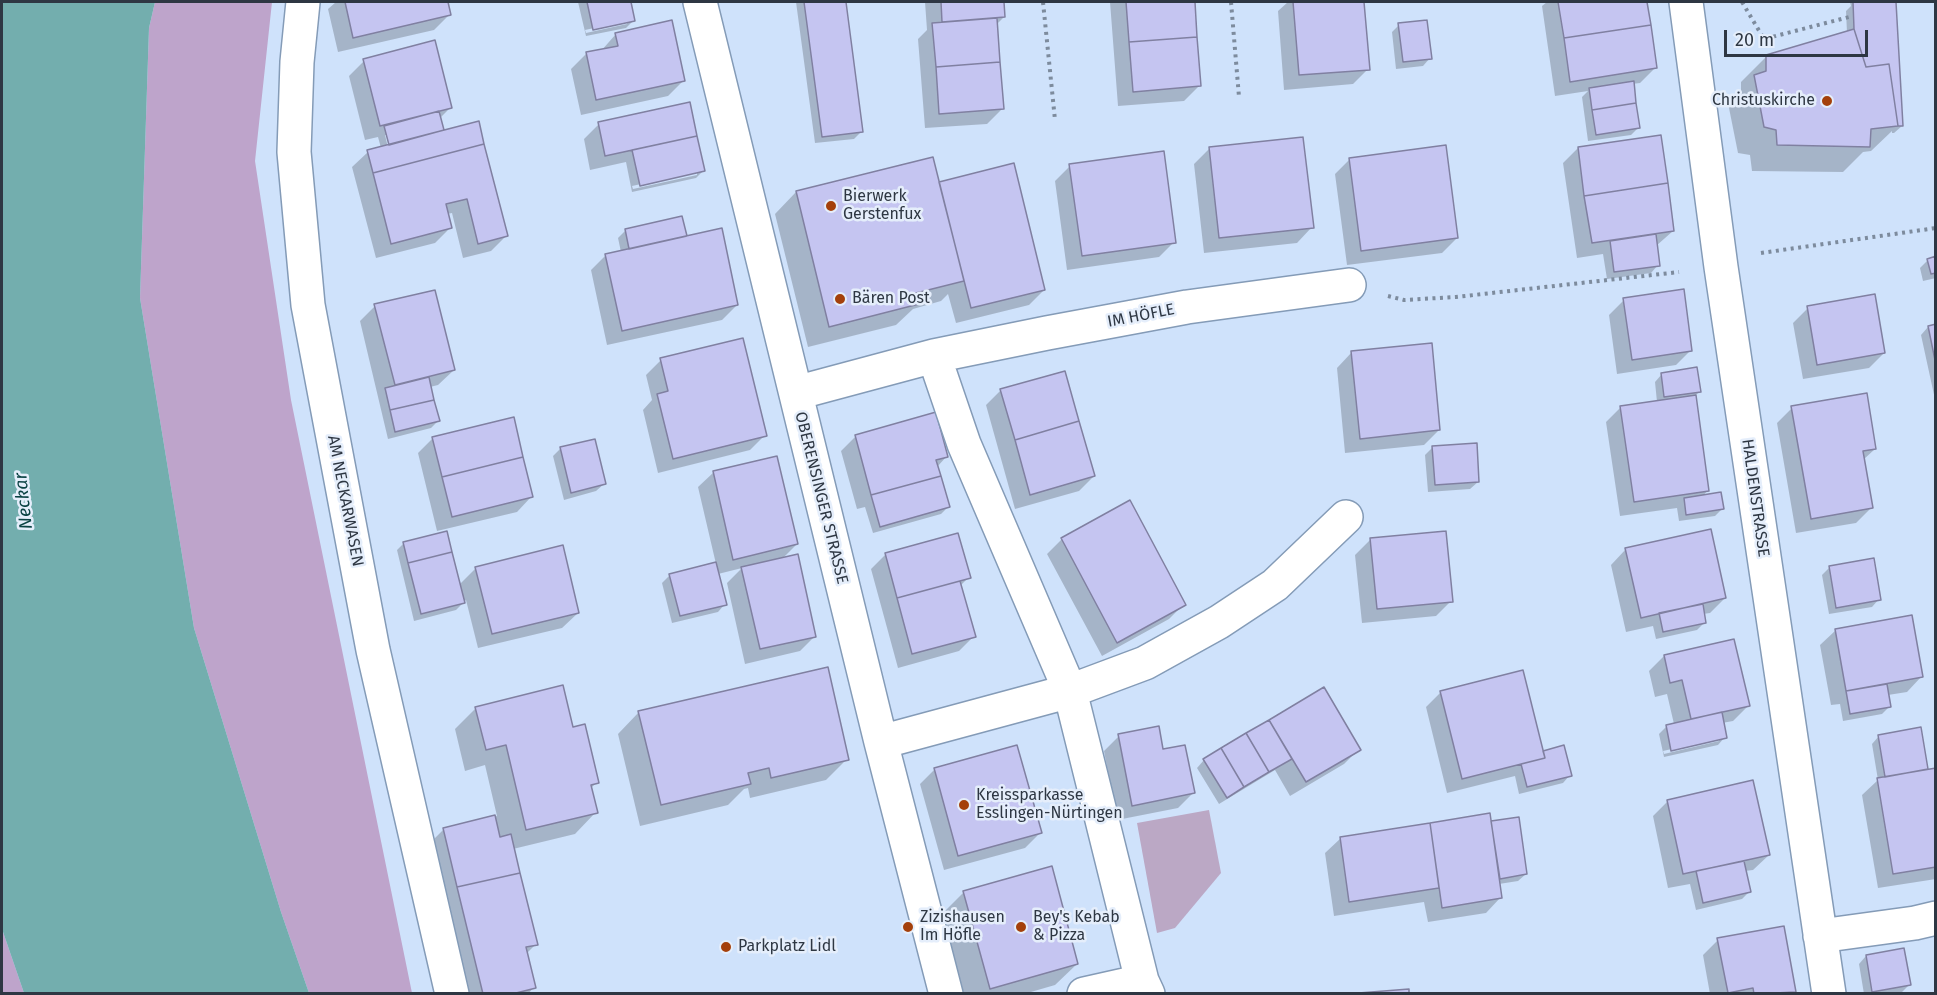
<!DOCTYPE html>
<html>
<head>
<meta charset="utf-8">
<style>
  body { margin:0 }
  #map { position:relative; width:1937px; height:995px; overflow:hidden; background:#cfe2fb; font-family:"Fira Sans",sans-serif }
  canvas { display:block }
  .frame { position:absolute; inset:0; border:3px solid #2e3743; pointer-events:none }
  .scale { position:absolute; left:1724px; top:30px; width:144px; height:27px; box-sizing:border-box; border:3px solid #2e3743; border-top:0; padding-left:8px; font-size:18px; line-height:21px; white-space:nowrap; color:#2e3743; -webkit-text-stroke:4px #e5eefb; paint-order:stroke }
</style>
</head>
<body>
<div id="map">
<canvas width="1937" height="995"></canvas>
<div class="frame"></div>
<div class="scale">20 m</div>
</div>
<script>
const g = document.querySelector('canvas').getContext('2d');
g.lineJoin = 'round';
function paint(path, color) {
  g.fillStyle = color;
  g.fill(path, 'evenodd');
}
function toPath(rows) {
  const path = new Path2D();
  for (const r of rows) {
    path.moveTo(r[0], r[1]);
    for (let i = 2; i < r.length; i += 2) path.lineTo(r[i], r[i + 1]);
  }
  return path;
}
function trace(path, color, width, dash) {
  g.strokeStyle = color;
  g.lineWidth = width;
  g.lineCap = dash ? 'butt' : 'round';
  g.setLineDash(dash || []);
  g.stroke(path);
}
function label(font, color, halo, rows, align = 'center') {
  g.font = font + ' "Fira Sans",sans-serif';
  g.lineWidth = 5;
  g.setLineDash([]);
  g.textBaseline = 'middle';
  g.strokeStyle = halo;
  g.fillStyle = color;
  for (const [text, x, y, turn = 0] of rows) {
    g.save();
    g.translate(x, y);
    g.rotate((+turn || 0) * Math.PI / 180);
    g.textAlign = isNaN(turn) ? turn : align;
    if (halo) g.strokeText(text, 0, 0);
    g.fillText(text, 0, 0);
    g.restore();
  }
}
paint(toPath([
  [1209,810,1221,873,1175,928,1157,933,1137,823]
]), '#bba8c5');
paint(toPath([
  [155,2,272,2,255,161,291,400,412,993,309,993,281,912,194,628,140,298,149,28],
  [2,929,24,993,2,993]
]), '#bea4cb');
paint(toPath([
  [2,2,155,2,149,28,140,298,194,628,281,912,309,993,24,993,2,929]
]), '#73aeae');
paint(toPath([
  [336,2,446,2,449,15,434,30,338,52,328,9],
  [578,2,630,2,634,20,626,28,586,36],
  [627,21,627,24,586,33,585,30],
  [796,2,844,2,862,131,854,139,815,143],
  [925,2,1003,2,1004,17,996,25,1002,109,987,124,925,128,918,39,927,30],
  [1110,2,1193,2,1199,86,1184,101,1118,106],
  [1288,2,1363,2,1368,69,1353,84,1284,90,1278,11],
  [1547,2,1645,2,1655,68,1640,83,1632,84,1638,128,1631,135,1588,141,1582,97,1588,91,1555,96,1542,6],
  [1850,2,1894,2,1902,126,1894,133,1892,133,1892,131,1871,151,1863,152,1843,172,1752,171,1750,155,1738,153,1728,103,1741,90,1741,82,1767,56,1847,33,1846,11,1851,6],
  [1399,25,1430,58,1423,66,1396,69,1392,32],
  [616,34,683,81,668,96,581,115,571,69,586,54,601,51],
  [364,61,451,107,440,118,443,132,506,236,491,251,463,258,452,213,447,214,450,228,435,243,376,258,352,167,368,152,381,148,378,137,365,140,349,76],
  [385,135,388,135,392,151,389,152],
  [599,124,703,171,696,178,632,192,626,162,590,170,584,139],
  [697,172,697,175,633,189,632,186],
  [1578,148,1673,231,1656,246,1658,265,1651,273,1607,279,1603,254,1577,258,1563,163],
  [1209,149,1312,227,1297,243,1204,253,1194,164],
  [1350,159,1457,238,1442,253,1347,265,1335,174],
  [1070,166,1174,242,1159,257,1067,270,1055,181],
  [938,184,1044,290,1029,305,956,323,948,294,941,301,913,309,896,325,808,347,775,214,796,192],
  [626,230,686,238,737,305,722,320,607,345,591,270,606,255,621,252,618,238],
  [1936,258,1936,278,1923,281,1920,268,1928,260],
  [1624,300,1691,350,1676,365,1617,374,1609,315],
  [375,306,454,370,438,385,430,387,438,421,431,428,388,439,360,321],
  [1808,308,1884,353,1869,368,1803,379,1793,323],
  [1936,326,1936,404,1921,335,1928,327],
  [1352,352,1439,430,1424,445,1345,453,1337,368],
  [661,360,765,435,750,450,658,473,643,410,652,400,646,375],
  [1662,374,1700,391,1695,396,1708,490,1702,497,1722,509,1715,516,1679,521,1677,508,1620,516,1606,422,1621,407,1657,402,1655,382],
  [1001,390,1094,476,1079,491,1015,509,986,405],
  [1792,408,1875,449,1863,460,1871,508,1856,523,1796,533,1777,423],
  [856,436,947,456,937,467,948,507,941,514,873,533,865,507,857,509,841,451],
  [433,438,532,496,517,512,437,531,418,453],
  [594,440,604,484,596,491,564,500,553,456,560,449],
  [1433,447,1478,482,1470,489,1428,492,1425,455],
  [714,472,797,544,781,560,815,636,800,651,745,664,727,583,742,568,718,574,725,604,718,612,672,623,662,583,670,575,716,564,698,487],
  [1062,539,1184,604,1169,619,1102,656,1047,554],
  [1370,540,1451,601,1436,616,1362,623,1355,555],
  [404,543,459,585,476,568,578,613,562,628,478,648,466,600,456,610,414,621,397,550],
  [1626,549,1725,598,1710,613,1703,614,1705,622,1697,630,1656,639,1653,626,1626,632,1611,565],
  [886,554,969,577,960,586,974,636,959,651,898,668,871,569],
  [1830,567,1879,599,1872,607,1829,614,1822,575],
  [1836,630,1922,676,1907,692,1888,695,1890,706,1882,714,1843,721,1840,704,1831,705,1820,645],
  [1664,656,1748,706,1733,721,1722,723,1725,737,1718,745,1664,757,1659,734,1667,726,1674,724,1667,694,1655,697,1649,671],
  [1719,738,1719,741,1664,754,1663,751],
  [1323,689,1359,749,1344,764,1290,796,1275,770,1219,804,1197,768,1204,760],
  [1441,692,1542,754,1570,775,1563,783,1519,794,1515,776,1447,793,1426,707],
  [476,708,572,729,597,782,590,789,596,812,575,834,513,849,536,944,526,954,534,987,528,994,465,994,429,844,444,829,497,816,485,765,465,771,455,729],
  [639,712,847,759,826,780,750,798,748,788,744,789,728,805,640,826,618,734],
  [1919,729,1927,771,1936,769,1936,879,1878,888,1862,795,1878,780,1872,744,1879,736],
  [1119,736,1193,793,1178,808,1117,820,1104,751],
  [935,769,1040,833,1025,848,944,870,920,784],
  [1668,801,1769,855,1753,870,1745,871,1749,892,1742,899,1696,910,1690,884,1668,888,1653,816],
  [1488,815,1490,825,1526,874,1518,881,1499,884,1501,897,1486,913,1428,922,1424,902,1334,916,1325,853,1341,838],
  [964,892,1077,964,1055,985,1024,994,964,994,943,913],
  [1718,940,1795,991,1793,994,1710,994,1703,955],
  [1866,956,1909,985,1902,992,1864,994,1859,964]
]), '#0003');
const building = toPath([
  [345,2,448,2,451,15,353,38,345,2],
  [587,2,631,2,635,21,593,30,587,2],
  [804,2,846,2,863,132,822,137,804,2],
  [941,2,1004,2,1005,17,942,22,941,2],
  [1126,2,1195,2,1197,37,1129,42,1126,2],
  [1293,2,1364,2,1370,70,1299,75,1293,2],
  [1558,2,1647,2,1651,25,1564,38,1558,2],
  [1853,2,1896,2,1903,126,1898,126,1889,64,1866,67,1854,29,1853,2],
  [997,18,1000,62,936,67,932,23,997,18],
  [672,20,685,81,596,100,586,52,618,46,615,33,672,20],
  [1427,20,1432,59,1403,62,1398,23,1427,20],
  [1651,25,1657,68,1570,82,1564,38,1651,25],
  [1854,29,1866,67,1889,64,1898,126,1871,129,1870,147,1777,145,1776,130,1764,127,1754,75,1766,71,1766,55,1854,29],
  [1197,37,1201,86,1133,92,1129,42,1197,37],
  [435,40,452,108,380,126,363,59,435,40],
  [1000,62,1004,109,939,114,936,67,1000,62],
  [1634,81,1636,103,1592,110,1589,88,1634,81],
  [690,102,697,136,605,156,598,122,690,102],
  [1636,103,1640,128,1596,135,1592,110,1636,103],
  [439,111,444,130,389,145,384,126,439,111],
  [479,121,484,144,373,173,367,150,479,121],
  [1661,135,1668,183,1584,196,1578,147,1661,135],
  [697,136,705,171,640,186,632,150,697,136],
  [1303,137,1314,228,1219,238,1209,147,1303,137],
  [484,144,508,236,478,244,467,199,446,204,452,228,391,244,373,173,484,144],
  [1446,145,1458,238,1361,251,1349,158,1446,145],
  [1164,151,1176,243,1082,256,1069,164,1164,151],
  [933,157,964,281,916,293,919,304,829,327,796,191,933,157],
  [1014,163,1045,290,971,308,939,182,1014,163],
  [1668,183,1674,231,1592,243,1584,196,1668,183],
  [682,216,687,236,629,249,625,229,682,216],
  [722,228,738,305,622,331,605,254,722,228],
  [1656,234,1660,266,1614,272,1610,241,1656,234],
  [1936,256,1936,273,1931,274,1927,259,1936,256],
  [1684,289,1692,351,1632,360,1623,298,1684,289],
  [435,290,455,370,395,385,374,304,435,290],
  [1875,294,1885,353,1817,365,1807,306,1875,294],
  [1936,324,1936,365,1928,326,1936,324],
  [743,338,767,436,673,459,657,394,668,391,660,358,743,338],
  [1432,343,1440,430,1360,439,1351,351,1432,343],
  [1697,367,1701,392,1664,397,1661,373,1697,367],
  [1065,371,1079,421,1015,440,1000,389,1065,371],
  [429,377,434,400,390,410,385,388,429,377],
  [1867,393,1876,449,1863,451,1873,508,1811,519,1791,406,1867,393],
  [1696,395,1709,491,1634,502,1620,406,1696,395],
  [434,400,440,421,395,432,390,410,434,400],
  [936,412,948,457,936,460,941,476,871,495,855,435,936,412],
  [514,417,523,457,442,477,432,437,514,417],
  [1079,421,1095,476,1030,495,1015,440,1079,421],
  [595,439,606,484,571,493,560,447,595,439],
  [1477,443,1479,482,1435,485,1432,446,1477,443],
  [777,456,798,544,733,560,713,471,777,456],
  [523,457,533,497,452,517,442,477,523,457],
  [941,476,950,507,880,527,871,495,941,476],
  [1721,492,1724,509,1686,515,1684,498,1721,492],
  [1130,500,1186,605,1117,643,1061,538,1130,500],
  [1711,529,1726,598,1641,618,1625,548,1711,529],
  [447,531,452,552,408,563,403,542,447,531],
  [1446,531,1453,602,1377,609,1370,538,1446,531],
  [958,533,971,578,897,598,885,553,958,533],
  [563,545,579,613,492,634,475,567,563,545],
  [452,552,465,603,421,614,408,563,452,552],
  [798,554,816,637,760,649,741,567,798,554],
  [1874,558,1881,600,1836,608,1829,566,1874,558],
  [716,562,727,605,680,616,669,574,716,562],
  [960,581,976,637,912,654,897,598,960,581],
  [1703,604,1706,623,1663,632,1659,613,1703,604],
  [1912,615,1923,677,1846,691,1835,629,1912,615],
  [1734,639,1750,706,1691,719,1682,680,1670,683,1664,655,1734,639],
  [828,667,849,760,771,778,769,768,748,773,751,784,661,805,638,711,828,667],
  [1523,670,1545,758,1462,779,1440,691,1523,670],
  [1887,684,1891,707,1850,714,1846,691,1887,684],
  [563,685,573,727,585,724,599,783,591,785,598,813,526,830,506,745,486,750,475,707,563,685],
  [1324,687,1361,750,1306,782,1269,720,1324,687],
  [1722,712,1727,738,1671,751,1666,725,1722,712],
  [1269,720,1292,759,1269,772,1246,733,1269,720],
  [1159,726,1163,749,1185,745,1195,793,1132,806,1118,734,1159,726],
  [1921,727,1928,769,1885,777,1878,735,1921,727],
  [1246,733,1269,772,1244,787,1221,748,1246,733],
  [1017,745,1042,833,958,856,934,768,1017,745],
  [1564,745,1572,776,1527,787,1521,764,1545,758,1543,751,1564,745],
  [1221,748,1244,787,1227,798,1203,759,1221,748],
  [1936,768,1936,867,1893,874,1877,778,1936,768],
  [1753,780,1770,855,1683,874,1667,800,1753,780],
  [1490,813,1502,898,1442,908,1430,823,1490,813],
  [495,815,500,837,511,834,520,873,457,887,443,828,495,815],
  [1519,817,1527,874,1500,879,1491,821,1519,817],
  [1430,823,1439,888,1349,902,1340,837,1430,823],
  [1744,861,1751,892,1703,903,1696,871,1744,861],
  [1052,866,1078,964,990,989,963,891,1052,866],
  [520,873,538,945,526,947,536,988,512,994,483,994,457,887,520,873],
  [1784,926,1796,992,1754,994,1753,988,1728,993,1717,938,1784,926],
  [1904,948,1911,985,1872,992,1866,955,1904,948],
  [1409,989,1409,994,1346,994,1409,989]
]);
paint(building, '#c5c5f1');
trace(building, '#8080a1', 1.5);
const minor = toPath([
  [303,2,297,62,294,152,308,305,373,650,452,994],
  [700,2,881,742,946,994],
  [1686,2,1721,267,1829,994],
  [934,356,964,444,1070,691,1142,981,1148,994],
  [796,393,934,356,1047,333,1187,307,1349,285],
  [881,742,1070,691,1145,663,1219,622,1275,585,1346,517],
  [1820,936,1915,923,1936,918],
  [1084,994,1142,981]
]);
trace(minor, '#849bb7', 36);
trace(toPath([
  [1043,2,1055,120],
  [1231,2,1239,97],
  [1742,2,1764,39,1853,16],
  [1761,253,1936,228],
  [1388,296,1404,300,1456,297,1679,272]
]), '#7d8b9d', 4, [3, 4.5]);
trace(minor, '#fff', 33);
for (const [x, y, r, color] of [
  [1827,101,6,"#a4400b"],
  [831,206,6,"#a4400b"],
  [840,299,6,"#a4400b"],
  [964,805,6,"#a4400b"],
  [908,927,6,"#a4400b"],
  [1021,927,6,"#a4400b"],
  [726,947,6,"#a4400b"]
]) {
  const dot = new Path2D();
  dot.arc(x, y, r, 0, 2 * Math.PI);
  g.fillStyle = color;
  g.fill(dot);
  trace(dot, '#e5eefb', 2);
}
label('16px', '#2e3743', '#e5eefb', [
  ["Christuskirche",1815,101,"right"],
  ["Bierwerk",843,197],
  ["Gerstenfux",843,215],
  ["Bären Post",852,299],
  ["Kreissparkasse",976,796],
  ["Esslingen-Nürtingen",976,814],
  ["Zizishausen",920,918],
  ["Im Höfle",920,936],
  ["Bey's Kebab",1033,918],
  ["& Pizza",1033,936],
  ["Parkplatz Lidl",738,947]
], 'left');
label('16px', '#2e3743', '#e5eefb', [
  ["IM HÖFLE",1141,316,-11],
  ["OBERENSINGER STRASSE",821,498,76],
  ["HALDENSTRASSE",1755,498,82],
  ["AM NECKARWASEN",345,501,79]
]);
label('italic 18px', '#0b4344', '#e5eefb', [
  ["Neckar",24,501,-96]
]);
</script>
</body>
</html>
